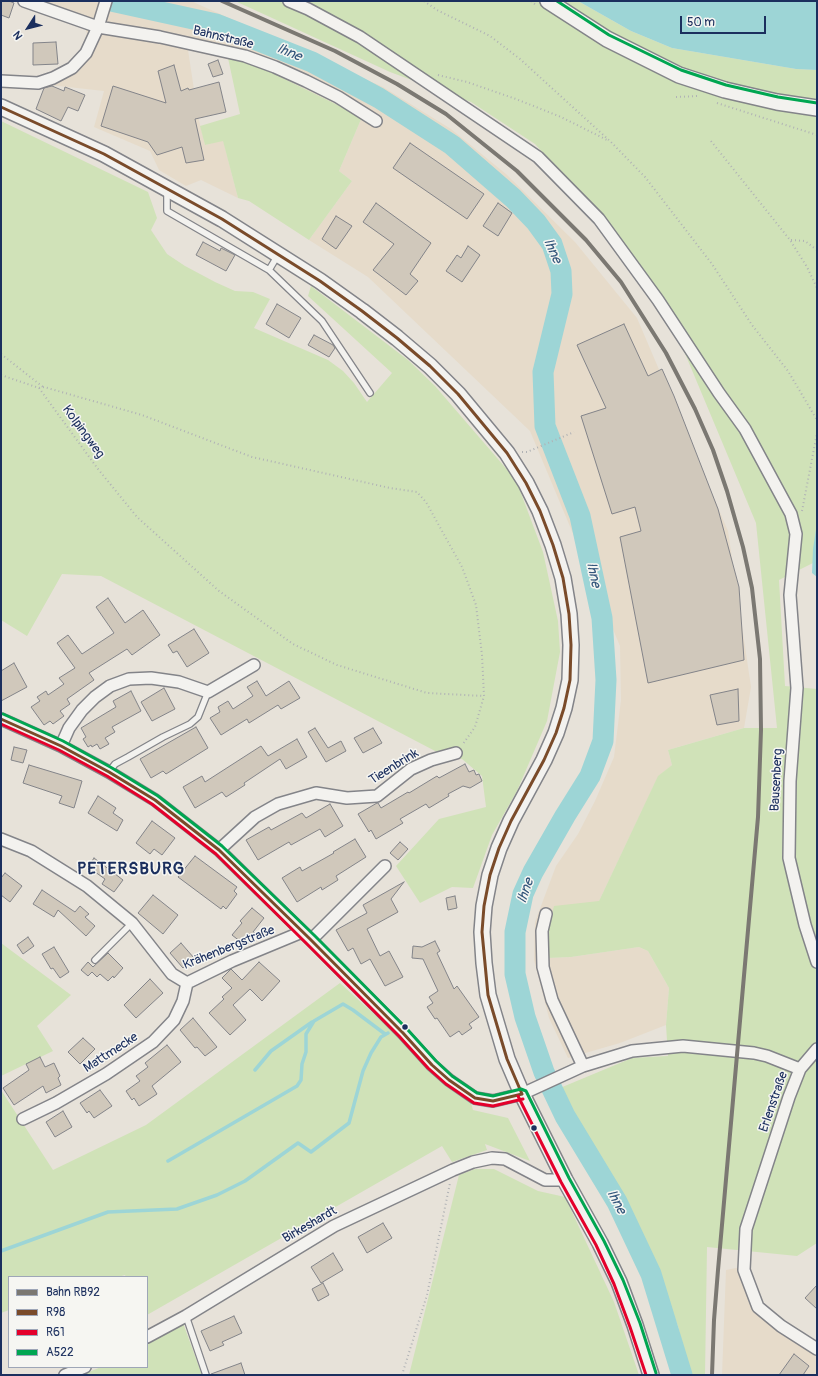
<!DOCTYPE html>
<html>
<head>
<meta charset="utf-8">
<style>
  body { margin:0 }
  #map { position:relative; width:818px; height:1376px; overflow:hidden; background:#e7e2d9; font-family:Pangolin,sans-serif }
  canvas { display:block }
  .frame { position:absolute; inset:0; border:2px solid #1b2f5e; pointer-events:none }
  .legend { position:absolute; left:8px; top:1276px; width:140px; height:92px; box-sizing:border-box; background:#f6f6f2; border:1px solid #9ea6b7; margin:0; padding:5px 7px; list-style:none; font-size:12px; color:#1b2f5e }
  .legend li { display:flex; align-items:center; gap:8px; height:20px }
  .legend b { width:20px; border:1px solid #9ea6b7 }
  .north { position:absolute; left:8px; top:8px; width:40px; height:40px; -webkit-text-stroke:3px #f6f6f2; paint-order:stroke; rotate:234deg; font-size:11px; font-weight:700; line-height:16px; text-align:center; color:#1b2f5e }
  .north::after { content:''; display:block; margin:auto; width:14px; height:18px; background:#1b2f5e; clip-path:polygon(50% 0,100% 100%,50% 72%,0 100%) }
  .scale { position:absolute; left:680px; top:16px; width:86px; height:18px; box-sizing:border-box; border:2px solid #1b2f5e; border-top:0; padding-left:5px; font-size:12px; line-height:14px; white-space:nowrap; color:#1b2f5e; -webkit-text-stroke:3px #f6f6f2; paint-order:stroke }
</style>
</head>
<body>
<div id="map">
<canvas width="818" height="1376"></canvas>
<div class="frame"></div>
<ul class="legend">
<li><b style="height:5px;background:#7b7872"></b>Bahn RB92</li>
<li><b style="height:5px;background:#7a4b2a"></b>R98</li>
<li><b style="height:5px;background:#e4002b"></b>R61</li>
<li><b style="height:5px;background:#00a651"></b>A522</li>
</ul>
<div class="north">N</div>
<div class="scale">50 m</div>
</div>
<script>
const g = document.querySelector('canvas').getContext('2d');
g.lineJoin = 'round';
function paint(path, color) {
  g.fillStyle = color;
  g.fill(path, 'evenodd');
}
function toPath(rows) {
  const path = new Path2D();
  for (const r of rows) {
    path.moveTo(r[0], r[1]);
    for (let i = 2; i < r.length; i += 2) path.lineTo(r[i], r[i + 1]);
  }
  return path;
}
function trace(path, color, width, dash) {
  g.strokeStyle = color;
  g.lineWidth = width;
  g.lineCap = dash ? 'butt' : 'round';
  g.setLineDash(dash || []);
  g.stroke(path);
}
function label(font, color, halo, rows, align = 'center') {
  g.font = font + ' Pangolin,sans-serif';
  g.lineWidth = 3;
  g.setLineDash([]);
  g.textBaseline = 'middle';
  g.strokeStyle = halo;
  g.fillStyle = color;
  for (const [text, x, y, turn = 0] of rows) {
    g.save();
    g.translate(x, y);
    g.rotate((+turn || 0) * Math.PI / 180);
    g.textAlign = isNaN(turn) ? turn : align;
    if (halo) g.strokeText(text, 0, 0);
    g.fillText(text, 0, 0);
    g.restore();
  }
}
paint(toPath([
  [14,1,191,1,383,87,451,129,506,174,575,242,637,318,728,531,751,687,744,728,668,750,672,765,658,777,599,901,547,958,571,957,639,947,648,951,669,988,666,1025,620,1043,568,1058,549,1018,534,960,535,922,556,866,578,834,595,801,614,757,621,700,620,646,530,431,368,277,309,240,352,181,339,171,362,117,258,66,188,50,198,116,205,145,223,140,238,198,201,180,186,186,159,170,150,151,94,127,104,91,50,85,80,52,85,42,87,34,85,27],
  [741,1267,756,1311,817,1356,817,1375,722,1375,726,1270]
]), '#e6dbca');
paint(toPath([
  [235,1,578,1,631,31,672,48,796,69,817,70,817,561,779,580,785,686,817,689,817,1243,797,1256,707,1247,705,1375,689,1375,678,1326,642,1237,560,1088,632,1058,668,1056,666,1025,669,988,648,951,639,947,571,957,547,958,547,933,554,906,599,901,658,776,672,765,668,750,744,728,777,728,756,523,663,301,607,222,535,144,471,102,390,72],
  [228,58,258,66,362,117,339,171,352,181,309,240,249,201,238,198,223,141,205,145,200,126,240,114],
  [1,121,148,192,157,218,151,230,167,254,185,266,215,282,235,291,253,292,270,299,254,328,328,360,343,371,354,383,367,402,392,373,308,296,311,286,408,360,435,386,516,480,543,552,558,621,560,652,547,721,517,791,492,835,473,888,452,887,420,903,396,866,439,819,486,807,482,776,462,759,437,752,101,576,62,574,27,636,1,620],
  [1,943,71,995,37,1026,53,1051,1,1076],
  [340,983,471,1103,473,1110,508,1118,530,1161,485,1144,487,1150,452,1162,442,1146,147,1315,147,1277,126,1277,125,1275,118,1277,9,1277,9,1310,1,1313,1,1090,53,1170,146,1125],
  [475,1169,494,1169,538,1191,565,1197,614,1302,639,1375,409,1375,459,1175],
  [183,1323,202,1375,82,1375,101,1367,147,1367,147,1343]
]), '#d0e2b8');
paint(toPath([
  [578,1,817,1,817,70,796,69,672,48,631,31],
  [817,523,817,577,812,573,813,549]
]), '#9dd5d6');
trace(toPath([
  [255,1070,271,1051,312,1022],
  [168,1161,297,1086,301,1080,302,1064,306,1052,306,1034,314,1021,343,1004,353,1010,385,1034],
  [1,1251,108,1212,177,1209,217,1195,245,1181,298,1143,311,1152,349,1123,363,1071,371,1053,381,1037,388,1033]
]), '#9dd5d6', 3.5);
trace(toPath([
  [111,1,216,24,312,62,379,98,452,145,513,198,536,222,552,244,561,271,562,294,543,372,545,426,580,516,602,618,606,680,603,741,590,776,565,816,533,872,523,894,515,932,515,974,525,1017,544,1072,565,1116,617,1202,651,1274,682,1375]
]), '#9dd5d6', 21);
const building = toPath([
  [1,1,9,1,14,3,9,18,1,15,1,1],
  [56,42,58,64,33,65,33,43,56,42],
  [218,60,223,74,213,77,208,64,218,60],
  [174,65,181,91,188,88,189,90,219,82,226,112,195,119,204,160,186,163,182,147,157,155,148,142,101,126,113,86,166,103,158,71,174,65],
  [52,86,64,91,65,87,85,95,78,111,68,107,61,121,36,109,44,88,52,86],
  [410,143,484,194,467,219,393,168,410,143],
  [376,203,431,243,410,274,418,281,406,295,373,270,394,244,363,222,376,203],
  [498,203,512,213,498,236,483,226,498,203],
  [336,216,352,226,336,249,322,239,336,216],
  [203,242,220,251,221,248,235,255,226,271,196,255,203,242],
  [468,246,480,255,462,282,446,271,457,255,461,258,468,246],
  [277,304,301,318,289,338,266,324,277,304],
  [624,324,648,376,662,369,674,396,718,509,739,587,744,660,648,683,620,537,641,531,635,507,612,514,581,416,606,408,577,345,624,324],
  [314,335,333,345,335,348,329,357,308,345,314,335],
  [108,598,125,623,143,610,160,635,132,655,127,649,89,673,94,680,67,699,70,704,60,711,64,716,53,724,50,721,44,725,31,707,40,701,37,697,46,691,48,695,64,684,59,678,75,668,57,643,68,635,82,654,114,633,96,607,108,598],
  [194,629,209,653,187,667,177,651,173,653,168,645,194,629],
  [14,663,27,687,1,701,1,671,14,663],
  [257,681,266,696,289,681,300,698,281,709,278,705,249,723,247,719,221,735,210,718,220,712,218,707,228,701,233,709,253,696,247,687,257,681],
  [164,688,175,709,152,721,141,702,164,688],
  [738,689,739,721,717,725,710,695,738,689],
  [131,691,141,711,112,727,115,732,105,738,109,744,100,749,97,744,92,747,91,745,88,747,83,739,86,737,81,728,116,707,113,701,131,691],
  [196,727,208,748,166,774,163,771,151,778,140,759,196,727],
  [315,728,328,748,341,741,346,751,326,762,308,732,315,728],
  [373,728,382,743,363,753,354,738,373,728],
  [297,739,307,757,286,769,280,759,244,783,245,785,226,797,222,792,195,808,183,787,202,776,205,782,261,746,268,756,297,739],
  [14,747,27,750,23,763,11,760,14,747],
  [465,764,469,772,474,770,476,775,479,774,482,781,470,788,463,786,448,794,449,796,429,808,426,804,400,819,403,823,376,839,371,830,369,832,358,814,377,803,378,803,381,808,408,792,409,793,437,776,439,778,465,764],
  [29,765,82,781,74,808,59,803,62,796,23,783,29,765],
  [98,796,116,808,113,813,123,820,117,831,88,813,98,796],
  [330,804,343,826,325,837,320,829,291,845,289,842,258,860,246,840,269,827,271,830,302,813,306,818,330,804],
  [152,821,175,838,162,855,154,849,150,854,136,843,152,821],
  [355,839,366,857,336,876,338,880,322,890,321,887,297,902,282,878,300,867,302,871,334,853,333,852,355,839],
  [400,842,408,849,398,860,390,853,400,842],
  [195,856,237,887,234,891,237,894,226,909,223,906,221,909,178,877,195,856],
  [94,858,123,880,114,892,102,884,105,879,88,867,94,858],
  [5,873,22,886,10,902,1,895,1,878,5,873],
  [404,882,391,899,398,912,367,929,380,956,389,951,403,977,385,986,370,959,361,964,353,948,348,951,336,930,367,913,363,905,404,882],
  [42,890,75,912,80,906,89,914,85,917,95,926,86,936,58,910,54,917,33,904,42,890],
  [153,895,178,915,163,934,138,913,153,895],
  [455,896,457,908,448,910,446,898,455,896],
  [252,908,264,918,253,932,256,934,246,946,232,935,242,923,240,921,252,908],
  [28,937,34,946,23,954,17,945,28,937],
  [435,941,440,951,437,953,454,989,457,986,479,1017,469,1024,472,1028,462,1035,459,1031,450,1037,437,1018,435,1019,427,1007,433,1003,429,997,438,991,423,959,412,958,413,946,422,947,435,941],
  [181,943,194,958,183,968,170,953,181,943],
  [54,947,69,972,60,978,53,968,51,969,42,954,54,947],
  [108,953,123,968,114,978,113,976,108,981,100,974,97,977,92,972,88,976,81,970,88,962,93,967,108,953],
  [259,962,280,981,262,1001,250,989,233,1005,246,1020,230,1035,209,1013,224,999,222,997,232,988,222,978,231,969,242,980,259,962],
  [150,979,163,993,136,1018,124,1005,150,979],
  [193,1018,217,1047,205,1056,197,1047,195,1048,180,1030,193,1018],
  [83,1038,95,1049,80,1064,68,1052,83,1038],
  [167,1045,181,1062,152,1086,157,1094,139,1106,134,1098,132,1100,126,1091,140,1081,136,1076,148,1067,145,1063,167,1045],
  [40,1057,45,1067,54,1063,60,1076,58,1078,61,1085,46,1093,43,1086,14,1105,3,1088,29,1070,26,1064,40,1057],
  [100,1090,112,1106,94,1118,89,1111,87,1113,80,1103,100,1090],
  [63,1111,72,1127,55,1137,46,1122,63,1111],
  [383,1223,392,1238,367,1253,358,1237,383,1223],
  [333,1253,343,1270,321,1283,311,1267,333,1253],
  [323,1283,329,1295,318,1301,312,1289,323,1283],
  [817,1285,817,1309,805,1298,817,1285],
  [234,1316,242,1333,222,1342,224,1345,210,1351,201,1331,234,1316],
  [794,1354,809,1366,803,1375,779,1375,794,1354],
  [241,1363,245,1375,212,1375,211,1374,241,1363]
]);
paint(building, '#d0c8bb');
trace(building, '#838489', 1);
const lane = toPath([
  [167,191,167,211,269,270,322,321,370,393],
  [269,270,278,255],
  [109,772,115,764,128,757,163,737,190,724,198,717,208,692],
  [95,960,132,923],
  [186,1316,206,1375]
]);
const street = toPath([
  [24,1,98,27,160,37,245,56,275,67,306,81,338,97,376,121],
  [289,1,308,9,360,37,538,157,599,219,658,300,719,393,745,429,791,514,796,534,790,595,797,688,790,781,789,858,805,925,817,962],
  [1,81,38,83,53,78,72,68,86,53,98,27,106,1],
  [1,719,61,746,109,772,155,800,219,850,311,940,403,1033,432,1065,449,1080,475,1098,493,1101,522,1094,583,1066,632,1051,683,1046,754,1053,767,1056,800,1069],
  [61,746,69,728,82,710,95,697,110,686,129,679,151,678,179,682,208,692,254,665],
  [1,839,31,851,87,886,132,923,172,974,187,983,232,961,302,932],
  [219,850,255,817,278,804,316,793,347,798,377,796,411,769,431,760,456,753],
  [546,914,542,931,543,967,552,1000,583,1066],
  [311,940,385,866],
  [817,1049,800,1069,789,1097,746,1229,744,1270,758,1307,781,1326,817,1349],
  [23,1119,56,1103,106,1074,153,1042,174,1020,183,1001,187,983],
  [147,1337,186,1316,334,1226,453,1170,473,1162,492,1158,505,1159,545,1180,565,1180],
  [65,1375,85,1367]
]);
const secondary = toPath([
  [548,1,607,39,679,75,725,90,777,102,817,108],
  [1,107,104,154,222,219,320,281,362,311,397,338,430,366,458,394,507,453,526,483,540,511,553,545,563,578,569,614,571,645,570,680,564,708,556,733,544,760,511,821,499,848,490,875,484,906,482,932,484,963,488,995,507,1059,522,1094,565,1180,600,1243,619,1282,635,1325,651,1375]
]);
trace(lane, '#838489', 8);
trace(street, '#838489', 14);
trace(secondary, '#838489', 18);
trace(toPath([
  [424,1,437,10,490,36,520,59,611,142,645,177,712,264,752,325,788,371,817,420],
  [531,1,536,5],
  [438,75,467,82,516,99,561,117,607,140],
  [676,97,698,96],
  [717,103,817,135],
  [711,141,790,240,807,267,817,288],
  [791,240,805,241,817,250],
  [1,354,43,387],
  [1,375,39,388,98,469,137,517,219,591,293,644,337,665,427,693,484,696],
  [39,388,44,387,142,415,252,457,390,488,417,492,426,502,462,567,476,605,482,655,484,696,475,727,463,744],
  [522,452,527,452,574,432],
  [802,511,817,433],
  [402,1375,427,1295,450,1183]
]), '#b0b2b5', 2, [1, 3]);
trace(lane, '#f3f2ef', 5.5);
trace(street, '#f3f2ef', 11);
trace(secondary, '#f3f2ef', 15);
trace(toPath([
  [1,107,104,154,222,219,320,281,362,311,397,338,430,366,458,394,507,453,526,483,540,511,553,545,563,578,569,614,571,645,570,680,564,708,556,733,544,760,511,821,499,848,490,875,484,906,482,932,488,995,507,1059,522,1094,493,1101,475,1098,449,1080,432,1065,403,1033,311,940,219,850,155,800,109,772,61,746,1,719]
]), '#7a4b2a', 3);
trace(toPath([
  [1,724,59,750,107,776,152,804,216,854,307,944,399,1036,428,1068,446,1084,474,1103,493,1106,523,1099],
  [518,1096,561,1182,596,1245,614,1284,630,1327,646,1375]
]), '#e4002b', 3);
trace(toPath([
  [557,1,609,35,681,70,726,85,778,97,817,103],
  [3,714,63,741,112,768,158,796,222,846,315,936,407,1029,436,1061,452,1076,477,1093,493,1096,521,1089,526,1091,569,1178,604,1241,623,1280,640,1323,656,1373]
]), '#00a651', 3);
trace(toPath([
  [222,1,335,51,397,84,446,114,517,171,586,240,621,282,666,353,695,409,713,450,727,491,743,547,752,588,760,659,761,730,758,817,718,1270,714,1320,712,1375]
]), '#7b7872', 4);
for (const [x, y, r, color] of [
  [405,1027,3.5,"#1b2f5e"],
  [534,1128,3.5,"#1b2f5e"]
]) {
  const dot = new Path2D();
  dot.arc(x, y, r, 0, 2 * Math.PI);
  g.fillStyle = color;
  g.fill(dot);
  trace(dot, '#f6f6f2', 1.5);
}
label('13px', '#1b2f5e', '#f6f6f2', [
  ["Bahnstraße",223,38,14],
  ["Kolpingweg",83,432,54],
  ["Tieenbrink",394,767,-32],
  ["Bausenberg",777,780,-87],
  ["Krähenbergstraße",229,948,-22],
  ["Mattmecke",111,1053,-33],
  ["Erlenstraße",774,1102,-71],
  ["Birkeshardt",310,1225,-30]
]);
label('italic 14px', '#34577c', '#f6f6f2', [
  ["Ihne",289,53,22],
  ["Ihne",552,251,66],
  ["Ihne",593,575,78],
  ["Ihne",526,891,-71],
  ["Ihne",616,1202,62]
]);
g.letterSpacing = '1px';
label('bold 17px', '#1b2f5e', '#f6f6f2', [
  ["PETERSBURG",131,870]
]);
g.letterSpacing = '0px';
</script>
</body>
</html>
